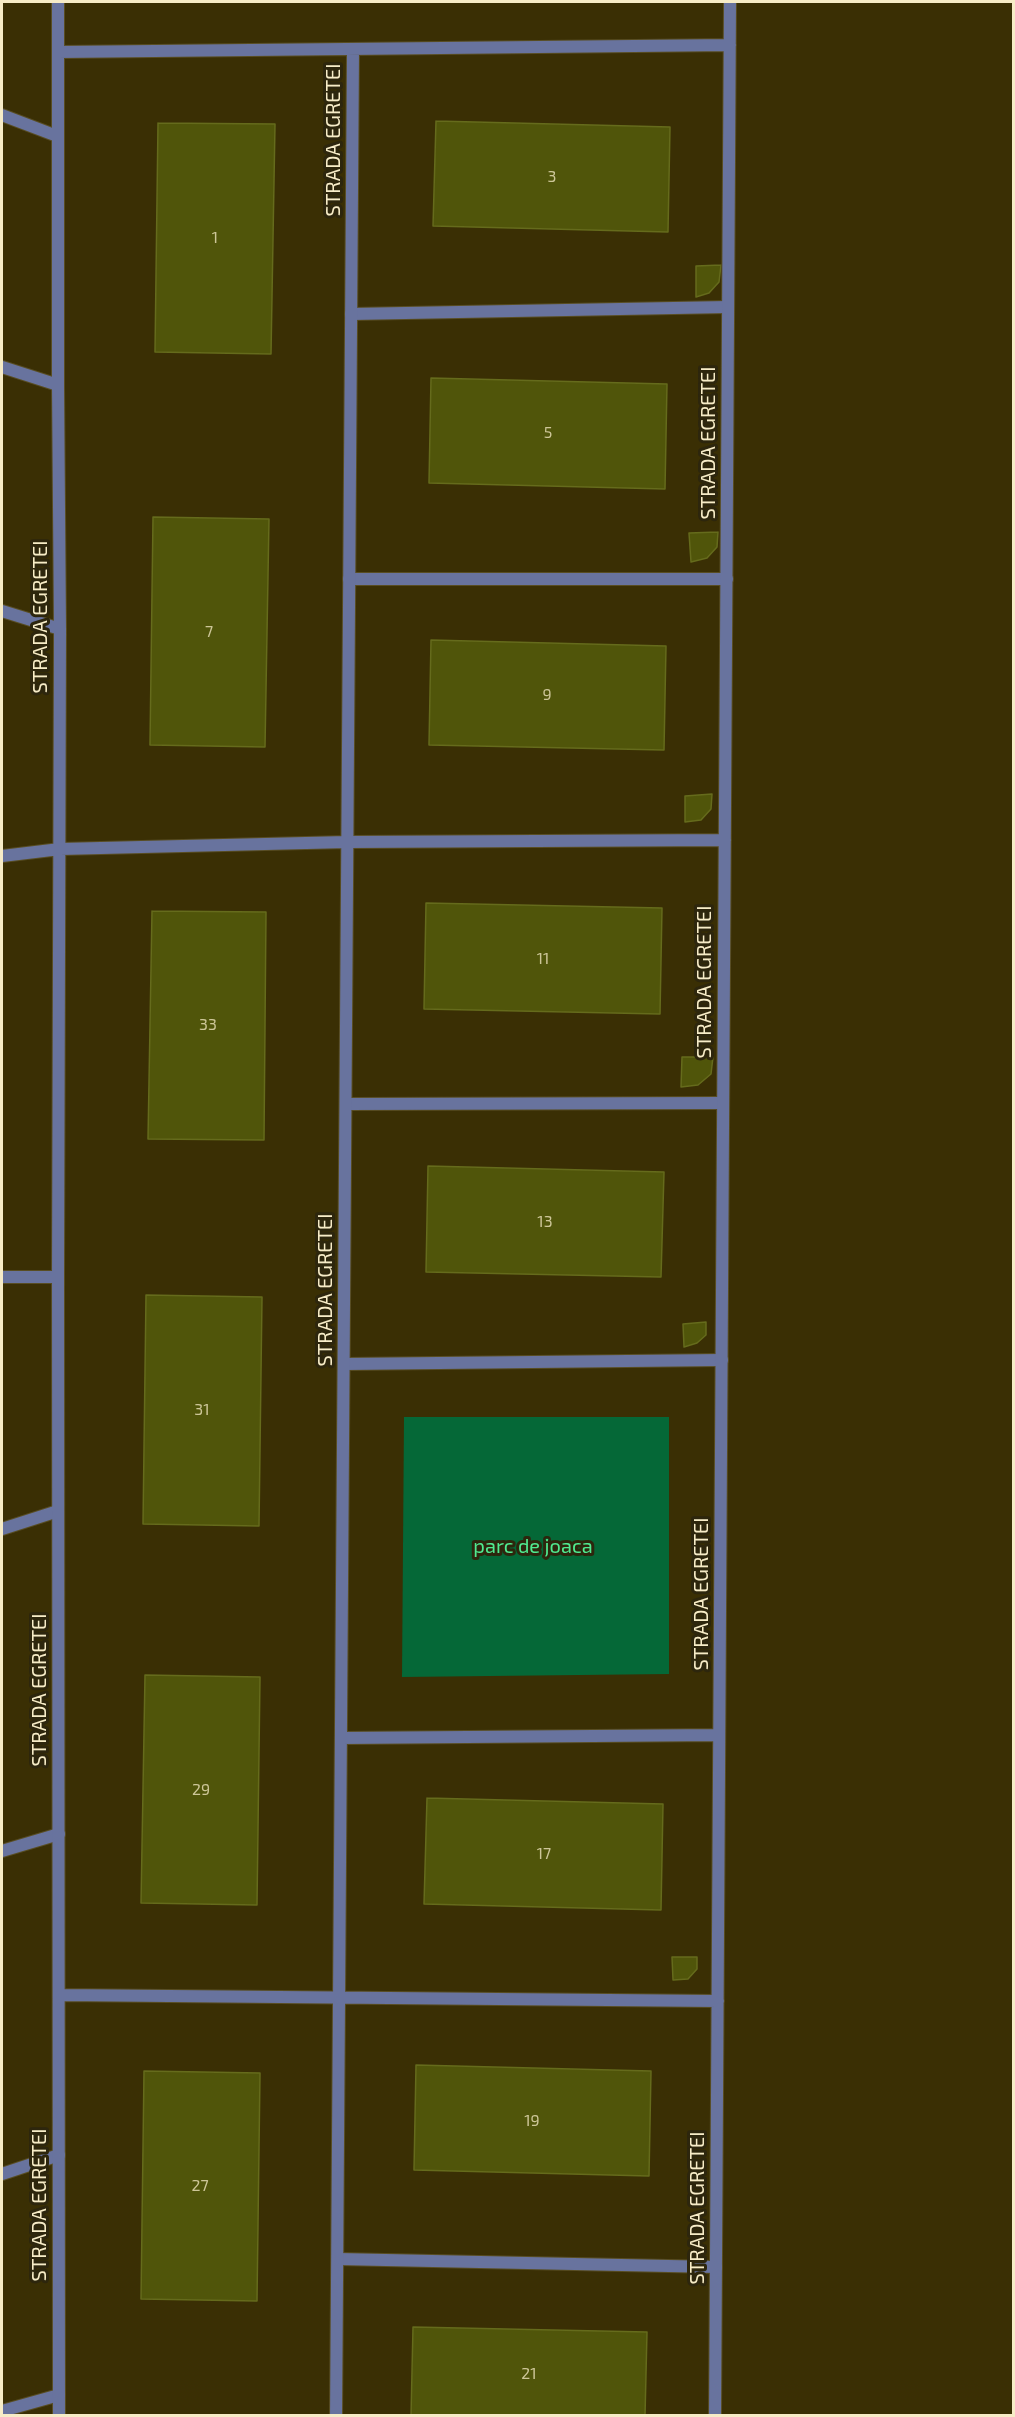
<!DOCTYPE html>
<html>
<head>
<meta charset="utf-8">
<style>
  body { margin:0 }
  #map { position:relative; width:1015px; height:2417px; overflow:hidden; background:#3a2f04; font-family:"Exo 2",sans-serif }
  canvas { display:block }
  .frame { position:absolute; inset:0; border:3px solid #f7ecc7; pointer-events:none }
</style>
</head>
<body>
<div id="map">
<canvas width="1015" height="2417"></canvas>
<div class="frame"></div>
</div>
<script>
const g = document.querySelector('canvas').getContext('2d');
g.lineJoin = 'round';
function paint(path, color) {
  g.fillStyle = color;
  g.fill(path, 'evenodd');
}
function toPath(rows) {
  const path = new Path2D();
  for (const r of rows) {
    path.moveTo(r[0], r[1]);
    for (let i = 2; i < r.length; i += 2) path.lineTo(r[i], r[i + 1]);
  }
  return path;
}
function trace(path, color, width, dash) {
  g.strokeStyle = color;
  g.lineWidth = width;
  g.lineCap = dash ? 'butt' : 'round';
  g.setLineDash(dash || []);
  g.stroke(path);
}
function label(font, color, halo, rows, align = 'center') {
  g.font = font + ' "Exo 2",sans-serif';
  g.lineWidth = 6;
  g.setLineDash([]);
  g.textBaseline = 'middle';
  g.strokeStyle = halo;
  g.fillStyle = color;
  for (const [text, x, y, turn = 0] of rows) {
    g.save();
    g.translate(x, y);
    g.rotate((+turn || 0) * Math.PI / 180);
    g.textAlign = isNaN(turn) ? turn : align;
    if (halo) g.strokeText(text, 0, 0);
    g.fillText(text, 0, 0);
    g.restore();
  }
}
paint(toPath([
  [404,1417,669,1417,669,1674,402,1677]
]), '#056837');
const building = toPath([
  [436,121,670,127,668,232,433,226,436,121],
  [158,123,275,124,271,354,155,352,158,123],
  [721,265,719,282,709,293,696,297,696,266,721,265],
  [431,378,667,384,665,489,429,483,431,378],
  [153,517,269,519,265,747,150,745,153,517],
  [718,532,717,547,707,558,691,562,689,533,718,532],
  [431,640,666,646,664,750,429,745,431,640],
  [712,794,711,809,701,820,685,822,685,796,712,794],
  [426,903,662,908,660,1014,424,1009,426,903],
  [152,911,266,912,264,1140,148,1139,152,911],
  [682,1057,713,1057,711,1074,698,1085,681,1087,682,1057],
  [428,1166,664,1172,661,1277,426,1272,428,1166],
  [146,1295,262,1297,259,1526,143,1524,146,1295],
  [706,1322,706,1335,697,1343,684,1347,683,1324,706,1322],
  [145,1675,260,1677,257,1905,141,1903,145,1675],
  [427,1798,663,1804,661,1910,424,1904,427,1798],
  [672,1957,697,1957,697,1969,688,1979,673,1980,672,1957],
  [416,2065,651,2071,649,2176,414,2170,416,2065],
  [144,2071,260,2073,257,2301,141,2299,144,2071],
  [413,2327,647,2332,645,2416,411,2416,413,2327]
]);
paint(building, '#50550a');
trace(building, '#656b1c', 1.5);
const lane = toPath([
  [351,314,728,307],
  [349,579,727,579],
  [346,1104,723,1103],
  [344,1364,722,1360],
  [2,1529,58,1511],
  [2,1851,59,1834],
  [2,2174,59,2155],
  [338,2259,716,2267],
  [2,2411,59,2395]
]);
const street = toPath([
  [58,2,58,385,60,629,58,1277,59,2416],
  [58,52,730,45],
  [2,115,57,136],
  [2,367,58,385],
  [2,611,60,629],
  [2,856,60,849,347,842,725,840],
  [2,1277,58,1277],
  [341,1738,719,1735],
  [59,1995,718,2001],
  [336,2416,353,50],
  [715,2416,730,2]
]);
trace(lane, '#584d23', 14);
trace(street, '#584d23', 14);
trace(lane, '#68739e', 12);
trace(street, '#68739e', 12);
label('16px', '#cdc698', null, [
  ["3",552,177],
  ["1",215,238],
  ["5",548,433],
  ["7",209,632],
  ["9",547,695],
  ["11",543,959],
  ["33",208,1025],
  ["13",545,1222],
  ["31",202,1410],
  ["29",201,1790],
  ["17",544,1854],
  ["19",532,2121],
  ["27",200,2186],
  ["21",529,2374]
]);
label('20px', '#f7ecc7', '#2d260d', [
  ["STRADA EGRETEI",333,140,-90],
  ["STRADA EGRETEI",708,443,-90],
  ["STRADA EGRETEI",40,617,-90],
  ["STRADA EGRETEI",704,982,-90],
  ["STRADA EGRETEI",325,1290,-90],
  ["STRADA EGRETEI",701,1594,-90],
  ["STRADA EGRETEI",39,1690,-90],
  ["STRADA EGRETEI",39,2205,-90],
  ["STRADA EGRETEI",697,2208,-90]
]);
label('20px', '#50eb90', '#2d260d', [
  ["parc de joaca",533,1546]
]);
</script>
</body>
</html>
